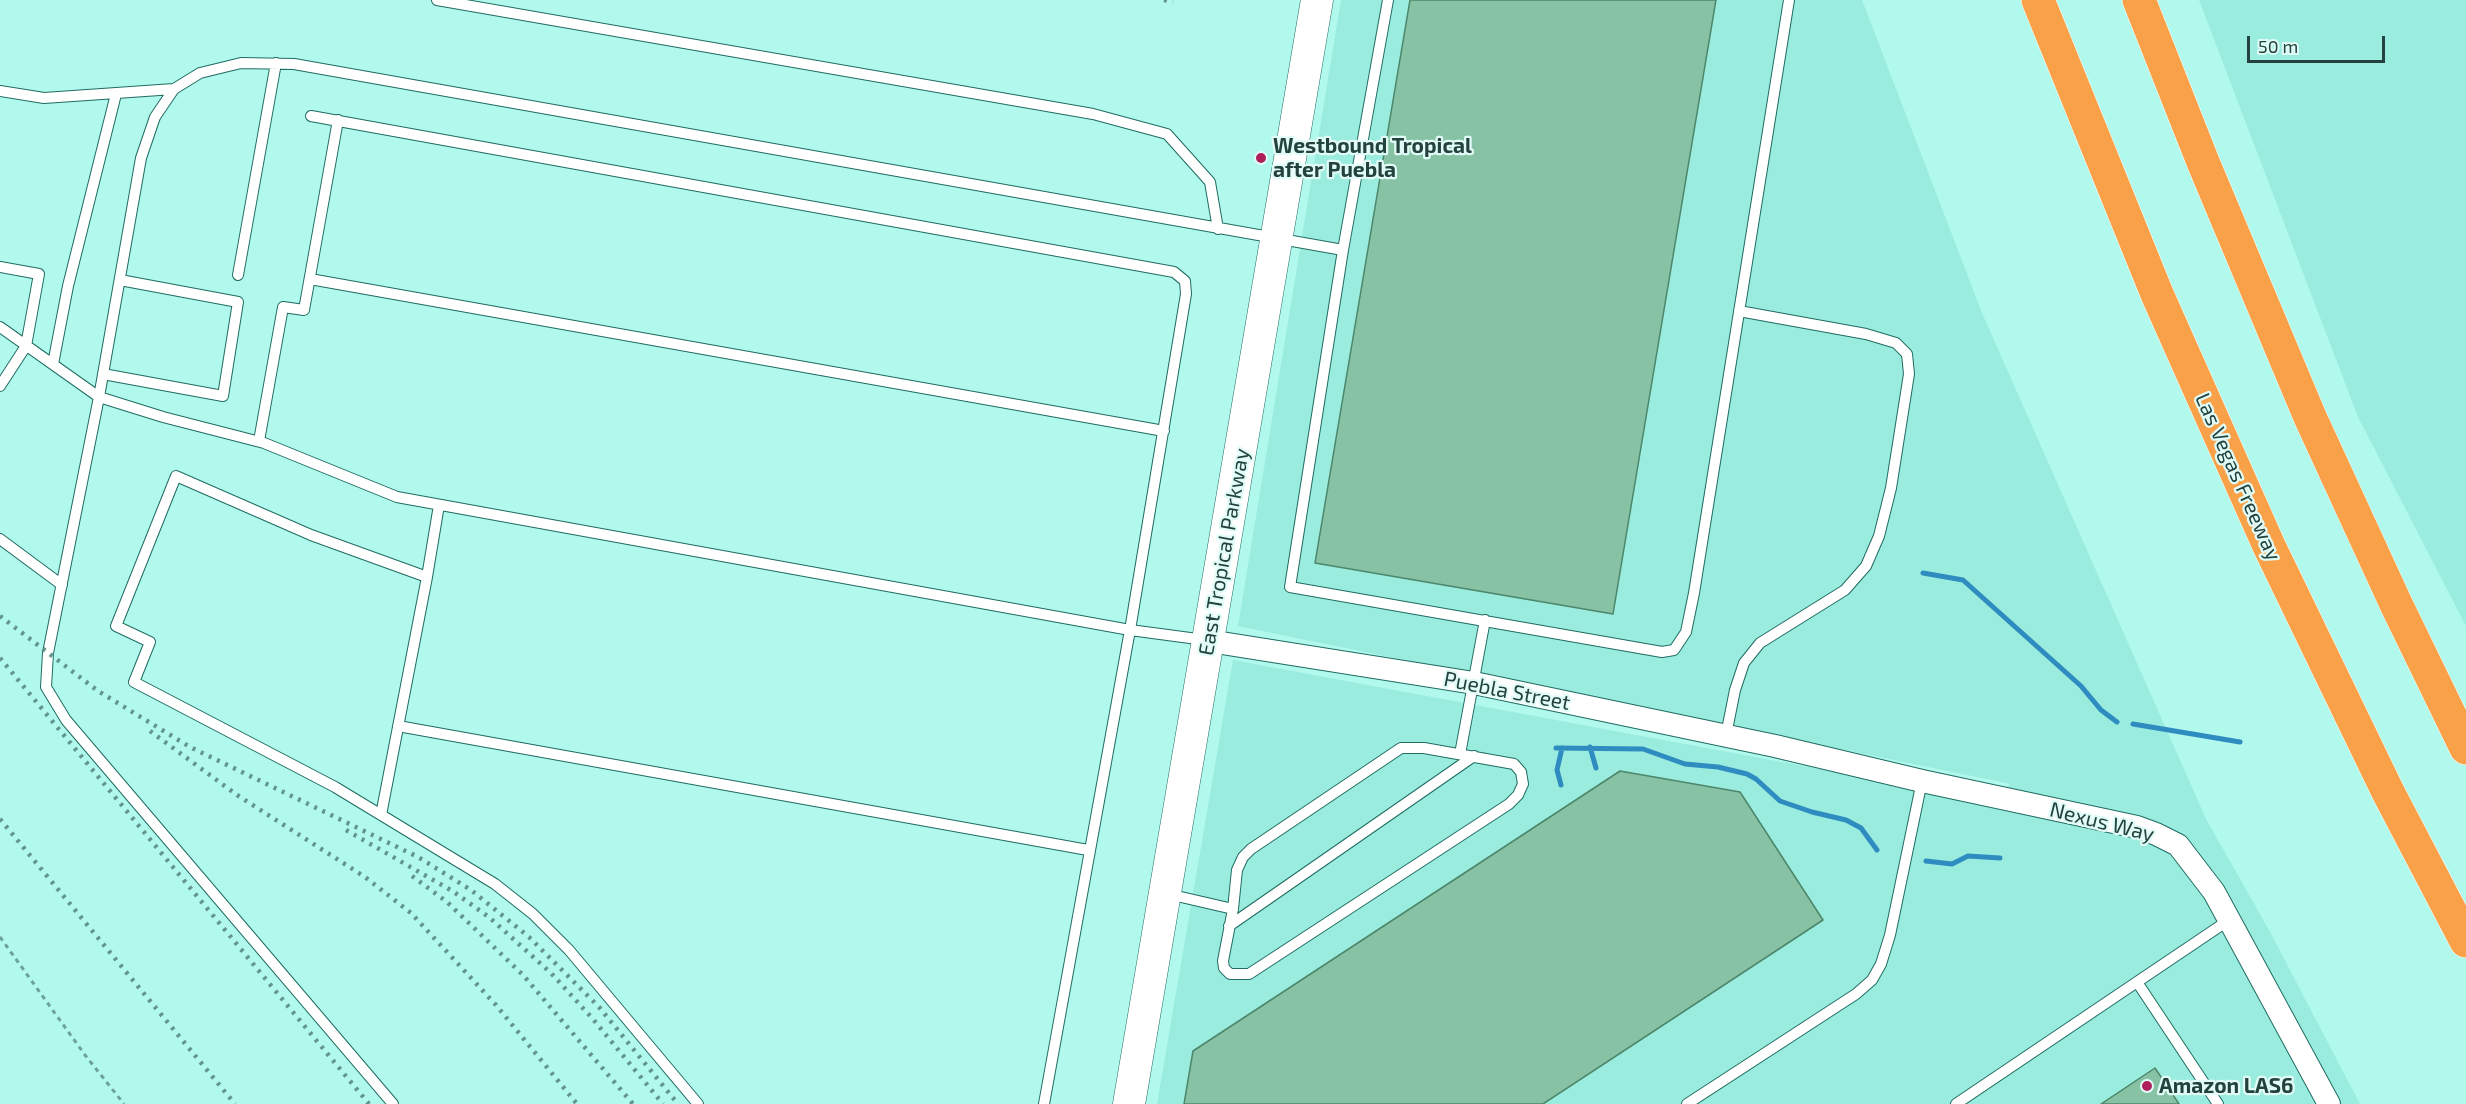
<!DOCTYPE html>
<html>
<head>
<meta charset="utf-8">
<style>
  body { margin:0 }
  #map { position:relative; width:2466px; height:1104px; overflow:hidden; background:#b0f9ec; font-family:"Exo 2",sans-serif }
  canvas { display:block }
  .scale { position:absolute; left:2247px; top:36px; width:138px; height:27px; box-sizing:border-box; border:3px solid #23423d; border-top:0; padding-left:8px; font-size:18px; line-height:21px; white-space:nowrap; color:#23423d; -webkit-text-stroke:4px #e1fcf7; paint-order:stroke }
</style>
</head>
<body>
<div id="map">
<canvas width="2466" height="1104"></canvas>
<div class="scale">50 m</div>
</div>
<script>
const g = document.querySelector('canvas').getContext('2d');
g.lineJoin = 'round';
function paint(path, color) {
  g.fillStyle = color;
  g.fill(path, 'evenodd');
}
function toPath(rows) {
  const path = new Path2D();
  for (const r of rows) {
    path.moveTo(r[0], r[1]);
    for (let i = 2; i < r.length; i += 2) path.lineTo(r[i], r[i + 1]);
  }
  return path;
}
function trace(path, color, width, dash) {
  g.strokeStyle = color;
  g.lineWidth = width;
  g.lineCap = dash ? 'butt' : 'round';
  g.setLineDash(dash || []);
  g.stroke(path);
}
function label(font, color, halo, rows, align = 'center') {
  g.font = font + ' "Exo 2",sans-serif';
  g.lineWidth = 4.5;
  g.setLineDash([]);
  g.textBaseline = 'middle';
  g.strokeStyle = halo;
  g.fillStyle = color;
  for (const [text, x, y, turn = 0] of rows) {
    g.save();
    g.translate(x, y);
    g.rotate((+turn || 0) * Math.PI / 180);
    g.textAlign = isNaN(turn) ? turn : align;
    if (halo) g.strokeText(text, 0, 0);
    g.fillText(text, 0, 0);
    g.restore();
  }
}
paint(toPath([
  [1341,0,1862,0,1982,313,2206,819,2269,930,2360,1104,1157,1104,1233,660,1986,800,2011,784,1238,626],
  [2199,0,2466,0,2466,626,2358,417]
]), '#9aecde');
trace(toPath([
  [1923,573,1963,580,2081,686,2101,710,2117,722],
  [2133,724,2240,742],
  [1590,747,1596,768],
  [1556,748,1643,749,1685,764,1718,767,1747,774,1756,779,1780,801,1812,812,1846,820,1861,828,1877,850],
  [1561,785,1557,770,1562,748],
  [1926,861,1952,864,1968,856,2000,858]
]), '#2f8cc0', 5);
const building = toPath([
  [1410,0,1716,0,1613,614,1315,563,1410,0],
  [1620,771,1740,792,1823,920,1543,1104,1184,1104,1193,1051,1620,771],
  [2155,1068,2179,1104,2101,1104,2155,1068]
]);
paint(building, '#87c2a5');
trace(building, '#4c866b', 1.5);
const lane = toPath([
  [437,0,1093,114,1167,134,1210,182,1218,229],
  [1388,0,1343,250,1290,587,1662,652,1674,650,1686,632,1694,593,1789,0],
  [0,91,44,98,174,89],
  [311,116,1174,272,1185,281,1186,294,1130,630,1044,1104],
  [0,267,39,274,26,346,0,386],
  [238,275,276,63],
  [310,279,1164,431],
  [0,327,99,397,163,417,264,443,397,497,1130,630,1205,640],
  [53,364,68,286,116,94],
  [103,374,223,396,238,302,120,280],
  [259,441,283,307,304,310,338,120],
  [439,505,427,577,311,535,176,476,116,626,150,642,134,682,335,787,495,884,533,914,569,950,698,1104],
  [0,539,62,585],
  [398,726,1088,850],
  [1726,735,1735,690,1744,663,1760,643,1845,590,1866,566,1879,536,1891,488,1909,374,1907,354,1896,343,1866,334,1739,311],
  [1460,754,1485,620],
  [381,815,427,577],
  [1168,894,1233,909,1223,961,1224,968,1230,974,1249,974,1509,804,1518,795,1523,784,1521,772,1514,764,1424,748,1401,748,1251,849,1243,857,1237,870,1233,909],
  [1229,926,1474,756],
  [2137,982,2218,1104],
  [393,1104,66,720,46,687,48,653,99,397,141,158,155,117,174,89,200,73,241,63,294,64,1343,250],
  [1687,1104,1856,994,1872,980,1881,964,1890,935,1922,781],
  [1956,1104,2229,920]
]);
const street = toPath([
  [1209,641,1474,683,1775,746,1922,781,2137,827,2156,834,2178,845,2214,892,2329,1104]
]);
const secondary = toPath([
  [1129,1104,1317,0]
]);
const highway = toPath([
  [2038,0,2157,294,2269,546,2388,792,2466,941],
  [2139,0,2203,162,2310,417,2396,604,2466,748]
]);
trace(lane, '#206c62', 12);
trace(street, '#206c62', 24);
trace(secondary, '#206c62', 33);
trace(highway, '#fff', 34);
trace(toPath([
  [0,937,85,1055,124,1104]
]), '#6da299', 3, [4.5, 4.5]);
trace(lane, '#fff', 10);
trace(street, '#fff', 22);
trace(secondary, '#fff', 32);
trace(highway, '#f9a148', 33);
trace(toPath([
  [1164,0,1173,2],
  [0,616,98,691,190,747,418,857,471,890,529,937,599,1007,678,1104],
  [0,658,369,1104],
  [150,731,237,795,365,877,411,913,496,1005,577,1104],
  [0,819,235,1104],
  [346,830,454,892,490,918,551,973,592,1018,663,1104],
  [412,876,447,902,523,975,633,1104]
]), '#63958c', 4.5, [3, 6]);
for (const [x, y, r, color] of [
  [1261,158,6,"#ae205a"],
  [2147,1086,6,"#ae205a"]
]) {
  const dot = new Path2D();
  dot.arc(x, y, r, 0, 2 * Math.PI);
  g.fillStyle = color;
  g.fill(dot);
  trace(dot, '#e1fcf7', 2);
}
label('bold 21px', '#23423d', '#e1fcf7', [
  ["Westbound Tropical",1273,146],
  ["after Puebla",1273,170],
  ["Amazon LAS6",2159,1086]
], 'left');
label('21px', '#23423d', '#e1fcf7', [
  ["Las Vegas Freeway",2238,477,66],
  ["East Tropical Parkway",1224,552,-80],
  ["Puebla Street",1507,691,11],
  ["Nexus Way",2102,822,14]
]);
</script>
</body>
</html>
